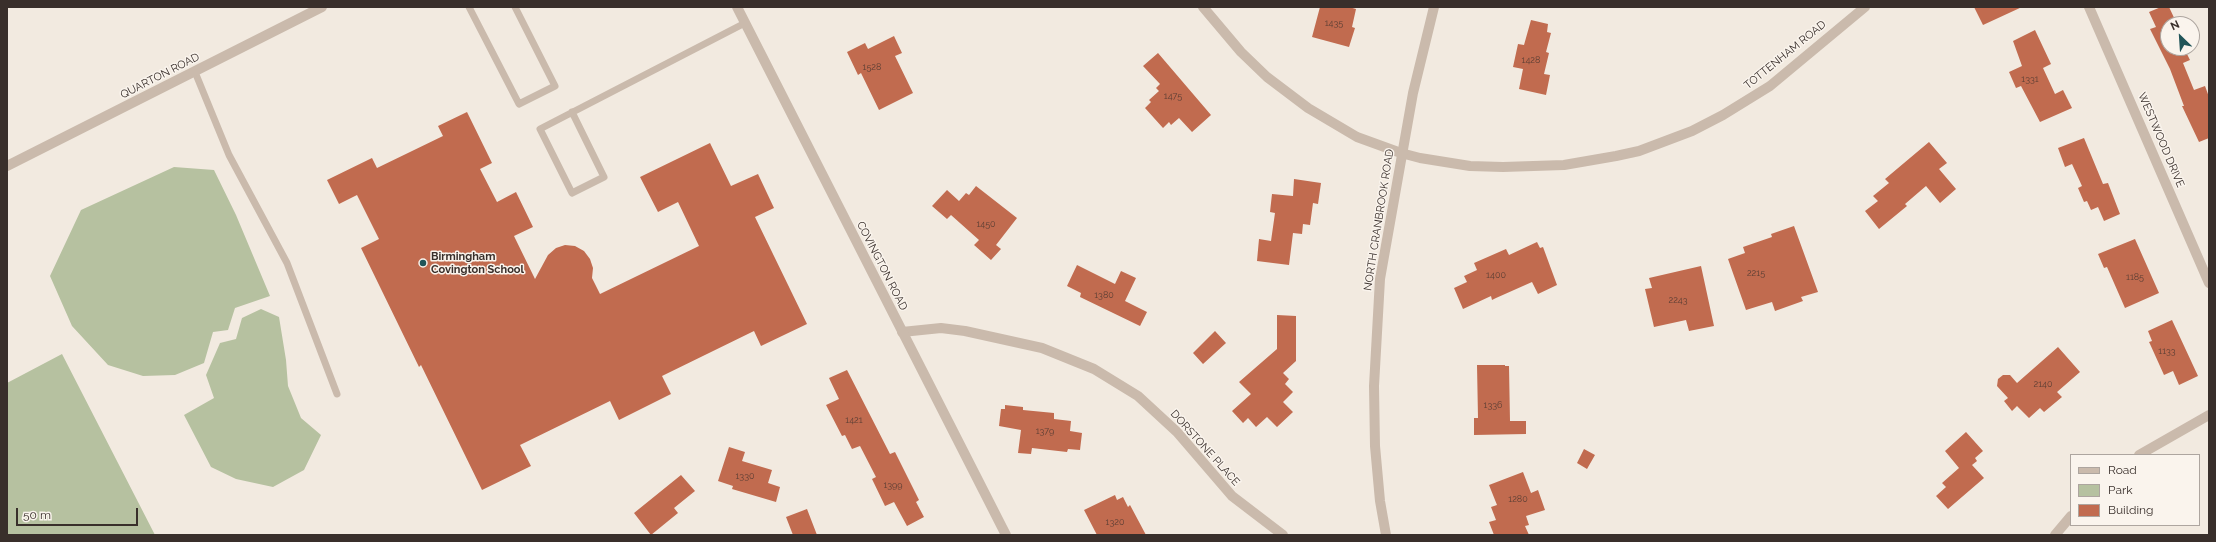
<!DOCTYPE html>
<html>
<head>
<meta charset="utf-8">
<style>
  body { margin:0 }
  #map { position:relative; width:2216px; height:542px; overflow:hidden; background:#f2eae0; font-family:Raleway,sans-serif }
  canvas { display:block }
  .frame { position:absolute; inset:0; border:8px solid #392f2b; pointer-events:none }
  .legend { position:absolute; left:2070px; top:454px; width:130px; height:72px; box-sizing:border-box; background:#faf4ed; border:1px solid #ada59f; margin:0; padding:5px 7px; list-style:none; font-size:12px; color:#392f2b }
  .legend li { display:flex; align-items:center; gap:8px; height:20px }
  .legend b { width:20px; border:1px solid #ada59f }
  .north { position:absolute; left:2160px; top:16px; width:40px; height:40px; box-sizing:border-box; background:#faf4ed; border:1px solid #ada59f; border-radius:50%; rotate:335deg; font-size:11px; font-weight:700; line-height:16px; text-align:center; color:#392f2b }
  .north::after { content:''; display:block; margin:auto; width:14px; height:18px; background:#215559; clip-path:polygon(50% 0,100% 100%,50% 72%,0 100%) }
  .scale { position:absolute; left:16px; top:508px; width:122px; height:18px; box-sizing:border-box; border:2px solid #392f2b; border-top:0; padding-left:5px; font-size:12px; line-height:14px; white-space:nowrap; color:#392f2b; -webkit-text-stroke:3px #faf4ed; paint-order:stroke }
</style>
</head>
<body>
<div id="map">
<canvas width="2216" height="542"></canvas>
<div class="frame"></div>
<ul class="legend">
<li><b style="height:5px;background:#cabaac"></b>Road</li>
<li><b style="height:11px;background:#b6c1a0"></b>Park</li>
<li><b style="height:11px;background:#c16b4f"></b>Building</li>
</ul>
<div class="north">N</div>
<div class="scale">50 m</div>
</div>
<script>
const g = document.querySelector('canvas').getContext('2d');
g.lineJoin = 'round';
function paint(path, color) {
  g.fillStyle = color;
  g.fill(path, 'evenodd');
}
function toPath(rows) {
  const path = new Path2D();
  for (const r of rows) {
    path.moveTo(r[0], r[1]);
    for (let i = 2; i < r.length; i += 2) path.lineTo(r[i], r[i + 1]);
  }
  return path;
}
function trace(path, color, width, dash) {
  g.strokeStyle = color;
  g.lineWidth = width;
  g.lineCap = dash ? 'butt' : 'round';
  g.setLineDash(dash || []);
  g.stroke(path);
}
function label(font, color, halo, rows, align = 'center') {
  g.font = font + ' Raleway,sans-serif';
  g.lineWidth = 3;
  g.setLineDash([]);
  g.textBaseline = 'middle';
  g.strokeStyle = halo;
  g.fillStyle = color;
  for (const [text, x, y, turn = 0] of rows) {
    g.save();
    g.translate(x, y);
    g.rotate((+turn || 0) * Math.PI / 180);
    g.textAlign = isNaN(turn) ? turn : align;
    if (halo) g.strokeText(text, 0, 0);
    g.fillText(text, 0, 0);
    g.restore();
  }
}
paint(toPath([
  [174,167,214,170,236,215,270,296,235,308,228,330,213,332,204,363,175,375,143,376,108,365,72,326,50,276,81,210],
  [261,309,279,317,286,360,288,386,301,418,321,435,304,470,273,487,236,479,211,467,184,415,214,398,206,375,220,343,236,339,242,318],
  [62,354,155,535,7,535,7,383]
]), '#b6c1a0');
paint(toPath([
  [1320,7,1349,7,1356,9,1352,27,1355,28,1349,47,1312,37],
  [1974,7,2022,7,1983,25],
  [2161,7,2169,7,2177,24,2168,24,2168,48,2184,48,2190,60,2183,63,2194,90,2205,86,2209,97,2209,138,2199,142,2182,106,2184,106,2170,69,2150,29,2156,27,2149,12],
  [1531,20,1548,24,1547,32,1551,33,1546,52,1549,53,1544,74,1550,75,1546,95,1519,89,1523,69,1513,67,1518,44,1524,45],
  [2035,30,2051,64,2043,68,2055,94,2063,90,2072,108,2040,122,2021,86,2016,88,2009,72,2022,66,2013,41],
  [894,36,902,53,895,56,913,93,879,110,861,73,858,75,847,52,865,43,868,49],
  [1158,53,1211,115,1192,132,1179,118,1171,125,1169,122,1163,128,1145,108,1151,102,1149,100,1159,91,1156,88,1160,84,1143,66],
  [467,112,492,163,480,169,497,202,516,192,533,227,514,236,535,279,548,255,556,248,565,245,575,246,584,251,590,259,593,268,592,278,600,294,699,246,678,202,658,212,640,177,710,143,731,186,758,174,774,208,755,217,807,324,761,346,754,331,662,376,671,394,619,420,610,401,520,445,531,466,482,490,421,365,419,367,361,248,379,239,357,195,339,204,327,180,372,158,377,168,443,136,438,126],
  [2084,138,2103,184,2108,183,2120,214,2104,221,2098,207,2091,210,2087,201,2084,202,2078,188,2082,186,2072,164,2065,167,2058,148],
  [1929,142,1947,163,1939,169,1956,189,1940,203,1926,186,1905,204,1907,206,1879,229,1865,211,1878,201,1873,196,1889,183,1885,179],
  [1294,179,1321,183,1318,204,1313,203,1310,225,1303,224,1302,234,1293,233,1289,265,1257,261,1259,239,1271,241,1275,213,1270,212,1272,194,1293,196],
  [976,186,1017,218,996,245,1001,249,991,260,974,245,979,240,951,215,947,219,932,206,947,190,959,201,966,193,969,195],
  [1794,226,1818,292,1801,297,1803,301,1775,311,1772,302,1746,310,1728,259,1745,253,1743,247,1772,237,1771,234],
  [2135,239,2159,293,2125,308,2107,267,2104,268,2098,254],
  [1537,242,1540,248,1543,247,1557,285,1538,294,1532,282,1496,298,1492,300,1491,296,1463,309,1454,288,1467,282,1464,276,1477,270,1474,263,1506,249,1509,255],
  [1077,265,1115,284,1121,271,1136,278,1125,301,1147,312,1140,326,1080,297,1081,293,1067,286],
  [1701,266,1714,326,1689,331,1686,320,1654,327,1645,289,1652,288,1649,278],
  [1277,315,1296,316,1296,361,1283,373,1289,379,1285,384,1293,392,1283,402,1293,412,1277,427,1267,417,1256,427,1248,418,1243,423,1232,411,1251,394,1239,382,1277,349],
  [2172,320,2198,376,2179,385,2173,371,2164,375,2150,344,2149,342,2152,341,2148,331],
  [1215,331,1226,343,1203,364,1193,353],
  [2058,347,2080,372,2057,392,2062,397,2044,412,2040,408,2029,418,2017,406,2012,411,2004,401,2008,398,1997,386,1998,379,2003,375,2010,375,2017,383],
  [1477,365,1505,365,1505,366,1509,366,1510,421,1526,421,1526,434,1474,435,1474,418,1478,418],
  [847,370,890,454,895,452,919,500,916,502,924,517,907,526,894,502,885,506,872,479,876,477,860,446,852,449,845,435,842,436,826,405,839,399,829,378],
  [1005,405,1023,407,1023,410,1054,413,1054,419,1071,421,1070,431,1082,433,1080,450,1068,449,1067,452,1032,448,1031,454,1018,453,1021,430,999,426,1001,409,1005,409],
  [1966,432,1983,451,1975,458,1977,461,1972,465,1984,478,1948,509,1936,496,1946,487,1942,483,1959,468,1945,451],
  [729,447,745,452,742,461,772,470,768,483,780,487,776,502,732,489,733,486,718,481],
  [1584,449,1595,455,1587,469,1577,463],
  [1523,472,1531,493,1538,490,1545,510,1526,516,1529,525,1525,526,1529,535,1494,535,1489,522,1496,520,1491,507,1497,505,1489,485],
  [681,475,695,491,674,508,678,513,651,535,634,513],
  [1115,495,1117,500,1123,497,1128,507,1130,505,1146,535,1097,535,1084,510],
  [807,509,817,535,793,535,786,517]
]), '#c16b4f');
trace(toPath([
  [469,7,519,104,555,86,515,7],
  [195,72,229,155,287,263,337,394],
  [572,112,604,177,572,193,540,129,745,23]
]), '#cabaac', 7);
trace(toPath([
  [1203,7,1241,52,1267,77,1308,108,1357,137,1401,153,1420,158,1470,166,1503,167,1564,165,1616,156,1639,151,1692,131,1723,115,1770,86,1865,7],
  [2089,7,2209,283],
  [902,332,941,328,965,331,1042,348,1094,369,1138,396,1177,432,1232,496,1283,535],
  [2139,455,2209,415],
  [2055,535,2071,516]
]), '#cabaac', 10);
trace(toPath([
  [737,7,1006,535],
  [7,166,322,7],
  [1386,535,1380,501,1375,446,1374,386,1380,279,1413,93,1434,7]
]), '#cabaac', 10);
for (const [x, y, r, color] of [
  [423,263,4,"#215559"]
]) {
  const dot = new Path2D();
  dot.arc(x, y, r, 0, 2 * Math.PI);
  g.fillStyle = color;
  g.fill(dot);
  trace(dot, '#faf4ed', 1.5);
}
label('9px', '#5b3e34', null, [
  ["1435",1334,23],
  ["1428",1531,60],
  ["1528",872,67],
  ["1331",2030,79],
  ["1475",1173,96],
  ["1450",986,224],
  ["2215",1756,273],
  ["1400",1496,275],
  ["1185",2135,277],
  ["1380",1104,295],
  ["2243",1678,300],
  ["1133",2167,351],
  ["2140",2043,384],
  ["1336",1493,405],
  ["1421",854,420],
  ["1379",1045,431],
  ["1330",745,476],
  ["1399",893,485],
  ["1280",1518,499],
  ["1320",1115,522]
]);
label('11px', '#392f2b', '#faf4ed', [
  ["TOTTENHAM ROAD",1785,55,-39],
  ["QUARTON ROAD",160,76,-27],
  ["WESTWOOD DRIVE",2161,140,67],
  ["NORTH CRANBROOK ROAD",1379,220,-81],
  ["COVINGTON ROAD",882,266,63],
  ["DORSTONE PLACE",1205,448,48]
]);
label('bold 11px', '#392f2b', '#faf4ed', [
  ["Birmingham",431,257],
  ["Covington School",431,270]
], 'left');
</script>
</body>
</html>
